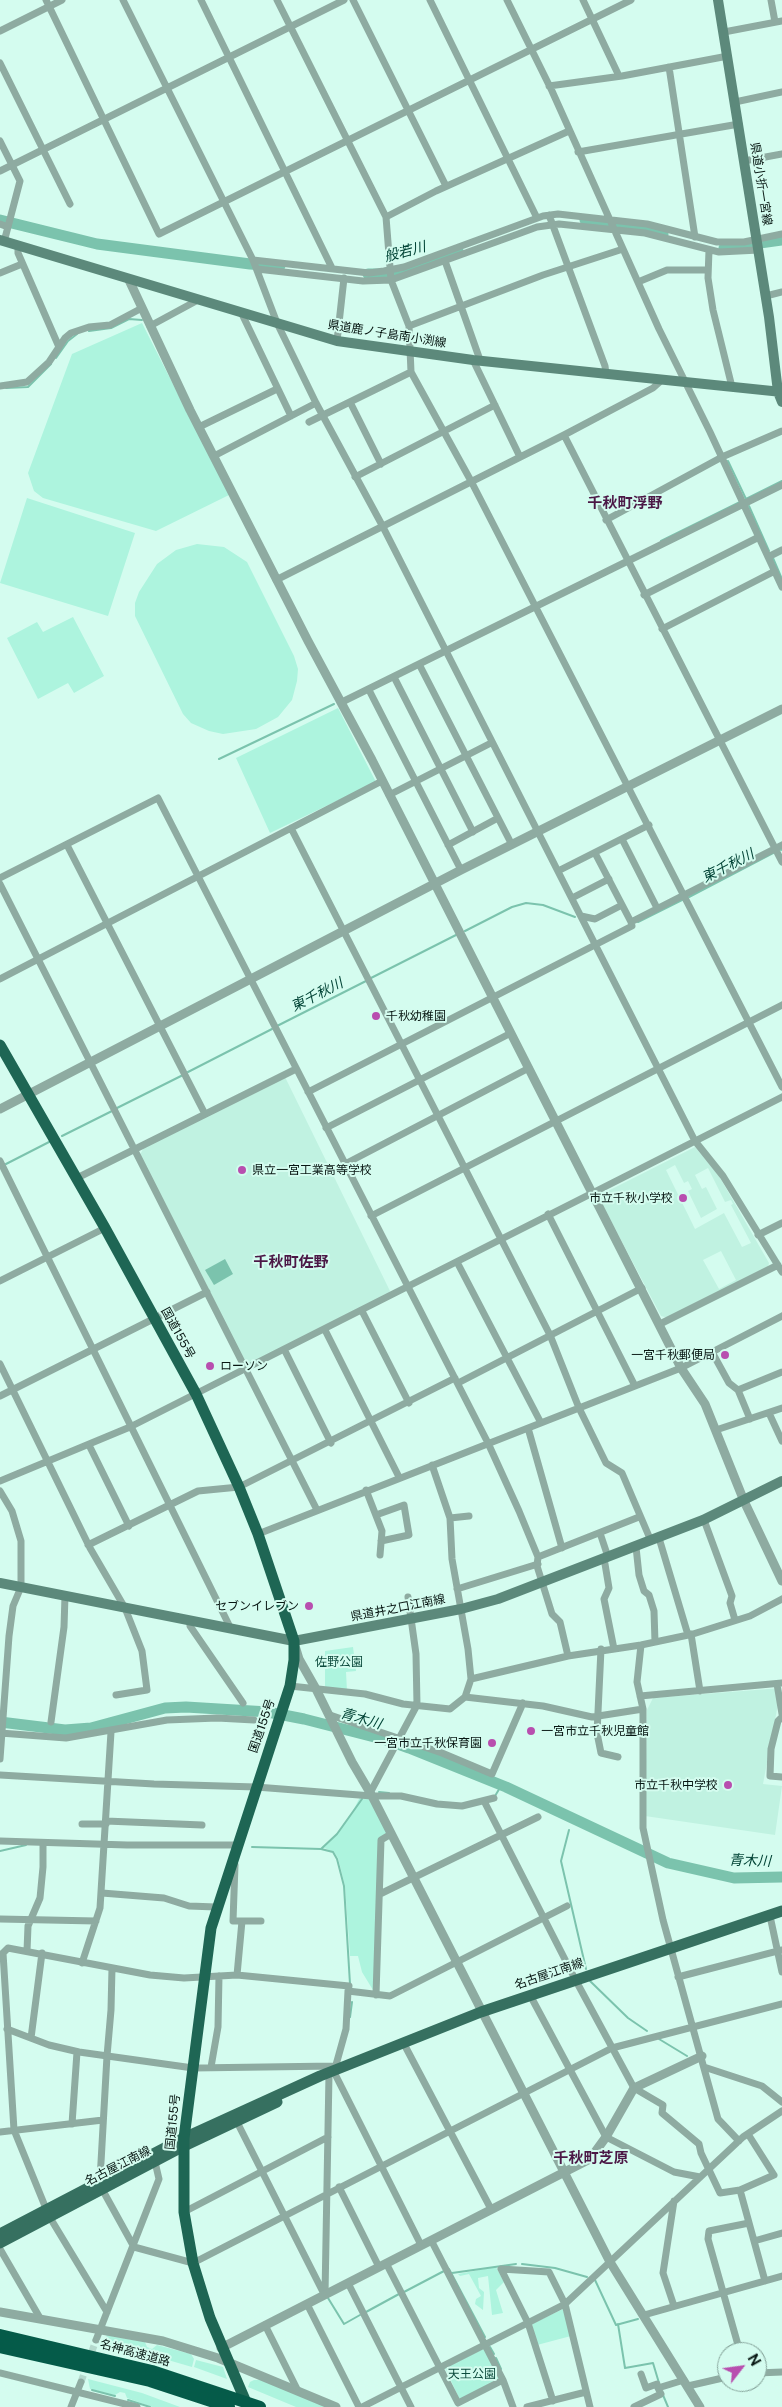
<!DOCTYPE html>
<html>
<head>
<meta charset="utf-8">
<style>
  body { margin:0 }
  #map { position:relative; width:782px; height:2407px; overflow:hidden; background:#d4fcef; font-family:"Public Sans",sans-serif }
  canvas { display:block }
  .north { position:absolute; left:717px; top:2342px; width:50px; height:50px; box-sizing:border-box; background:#d4fcef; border:1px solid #82a097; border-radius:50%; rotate:60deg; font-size:14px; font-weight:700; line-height:20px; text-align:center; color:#071612 }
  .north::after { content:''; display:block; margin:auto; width:18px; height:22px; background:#b84eaf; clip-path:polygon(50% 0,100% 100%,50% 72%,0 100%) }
</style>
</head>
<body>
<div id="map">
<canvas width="782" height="2407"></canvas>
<div class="north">N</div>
</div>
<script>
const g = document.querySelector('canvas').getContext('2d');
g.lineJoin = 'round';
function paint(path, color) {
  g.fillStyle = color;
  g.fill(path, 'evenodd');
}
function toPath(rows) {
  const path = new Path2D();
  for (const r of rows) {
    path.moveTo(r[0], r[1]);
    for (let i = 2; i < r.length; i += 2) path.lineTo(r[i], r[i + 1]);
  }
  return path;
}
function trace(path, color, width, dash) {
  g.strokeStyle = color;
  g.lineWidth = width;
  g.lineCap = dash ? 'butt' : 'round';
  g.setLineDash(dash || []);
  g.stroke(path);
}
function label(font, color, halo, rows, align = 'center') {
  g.font = font + ' "Public Sans","Noto Sans JP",sans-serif';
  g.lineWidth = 4;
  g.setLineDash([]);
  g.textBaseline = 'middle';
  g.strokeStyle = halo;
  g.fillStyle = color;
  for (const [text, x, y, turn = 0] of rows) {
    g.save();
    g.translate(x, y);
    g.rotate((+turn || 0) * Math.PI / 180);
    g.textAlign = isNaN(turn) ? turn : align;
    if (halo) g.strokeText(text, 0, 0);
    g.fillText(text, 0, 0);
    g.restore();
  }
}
paint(toPath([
  [285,1077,390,1291,388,1296,247,1366,140,1155,144,1147],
  [695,1147,719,1176,769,1263,768,1267,668,1318,661,1316,598,1196],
  [675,1165,684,1183,688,1181,692,1189,688,1191,701,1218,717,1209,706,1187,702,1189,695,1175,708,1168,725,1202,731,1200,733,1204,731,1205,751,1243,742,1247,724,1213,695,1229,666,1170],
  [721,1251,736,1280,719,1289,703,1260],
  [781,1688,763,1784,782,1786,775,1835,645,1816,647,1710,653,1698]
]), '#c0f2e1');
paint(toPath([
  [142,323,229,495,156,531,43,498,34,491,28,473,72,354],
  [27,498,135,533,108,616,0,583],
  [197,544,224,547,247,562,294,656,298,669,297,681,292,700,278,717,256,729,223,734,209,731,191,723,183,714,135,616,135,603,139,592,157,564,176,550],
  [73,617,104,676,74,693,68,683,38,699,7,638,37,622,43,632],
  [338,708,376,782,270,833,236,758],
  [353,1647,356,1671,346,1672,347,1691,325,1687,325,1651],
  [370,1793,391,1834,381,1840,376,1995,362,1972,358,1956,350,1956,345,1886,338,1858,334,1852,322,1847,337,1834,351,1815,360,1797],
  [496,2267,504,2282,496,2290,503,2313,492,2315,488,2276,478,2278,479,2288,484,2292,483,2310,475,2304,476,2299,481,2296,469,2274,460,2276,458,2274],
  [563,2309,571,2336,537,2345,532,2324],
  [107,2335,145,2342,147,2347,152,2349,157,2345,191,2354,194,2359,192,2367,137,2351,100,2345],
  [483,2349,486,2351,499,2378,462,2399,459,2398,445,2368],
  [196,2360,223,2367,227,2379,194,2367],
  [88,2379,142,2393,180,2407,152,2407,127,2398,125,2393,120,2392,115,2395,90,2389],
  [254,2380,261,2380,327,2407,296,2407,248,2387,250,2382]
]), '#adf4de');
paint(toPath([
  [225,1259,233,1274,214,1285,205,1270]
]), '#7bc3ad');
trace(toPath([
  [89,331,111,328,129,319,142,320],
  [56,358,68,341,77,334],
  [6,388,28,387,51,364],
  [728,461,746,499,782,481],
  [749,506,769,551],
  [661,541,740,502],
  [773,558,782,579],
  [219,759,334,704],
  [781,850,782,849],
  [689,897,775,852],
  [638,922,684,899],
  [465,931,512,907,526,903,543,905,575,917],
  [371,978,456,935],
  [277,1026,366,981],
  [188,1072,272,1029],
  [117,1108,183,1075],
  [62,1136,112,1111],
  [6,1164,51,1141],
  [379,1792,389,1793],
  [495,1796,501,1786],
  [569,1830,561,1861,586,1969],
  [252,1847,321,1849,337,1834,362,1799],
  [321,1849,333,1852,337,1859,344,1886,350,1984],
  [0,1851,26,1845],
  [590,1981,628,2018,647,2031],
  [350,2017,352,2002],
  [659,2039,687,2056],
  [522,2264,555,2268,587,2277],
  [449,2269,485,2337],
  [452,2273,516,2264],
  [595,2280,616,2325,638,2319],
  [404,2292,444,2271],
  [328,2298,344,2324,360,2315],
  [366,2312,399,2294],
  [618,2324,625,2368,653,2363,659,2383],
  [490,2347,494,2354],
  [496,2358,501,2369],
  [92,2390,115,2396],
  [663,2395,668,2407],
  [128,2400,150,2407]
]), '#7bc3ad', 2);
trace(toPath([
  [0,220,97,244,250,264,280,266],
  [585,220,623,227,642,228,663,234],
  [724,248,782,240],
  [368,274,390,274,404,271,458,251],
  [0,1722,65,1730,91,1728,165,1708,186,1707,268,1712,304,1719,390,1741,409,1748,506,1787,668,1863,734,1878,782,1877]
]), '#7bc3ad', 11);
trace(toPath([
  [81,2382,96,2340]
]), '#b5dace', 7, [7, 3.5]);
trace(toPath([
  [46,0,159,234,631,0],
  [123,0,253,260,277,323,316,403,382,525,695,1141,723,1176,782,1272],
  [201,0,332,268],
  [277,0,386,217,391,280,409,326,411,372,471,481,782,1087],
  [353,0,446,186],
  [430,0,537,218],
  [507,0,552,91,659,329,710,432,782,587],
  [583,0,619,76],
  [771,0,775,22],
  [0,31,62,0],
  [724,32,782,21],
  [0,63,70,204],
  [669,67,695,237],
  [549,86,622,76,728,56],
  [735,102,782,92],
  [0,141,20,181,4,242],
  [578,152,739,124],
  [744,161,782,154],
  [0,171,344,0],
  [549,215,605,366,606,374],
  [386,217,436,191,569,131],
  [0,224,8,227],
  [18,246,18,253,59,347],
  [709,250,708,278,713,310,732,387],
  [253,260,369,273,384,271,404,267,543,216,558,214,647,224,717,242,744,242,782,234],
  [445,261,480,360],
  [257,269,363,281,391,280,518,234,537,227,559,224,645,233,719,252,759,250],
  [0,273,22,264],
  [638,282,667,270,708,270],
  [766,296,782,292],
  [241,312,291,416],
  [150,326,198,300],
  [409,326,543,275,623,249],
  [337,341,344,278],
  [473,360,520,457],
  [0,386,27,382,49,362,65,338,71,333,89,327,110,325,142,308],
  [350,402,381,464],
  [309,422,411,372],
  [199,427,277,389],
  [564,435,782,862],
  [214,456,316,403],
  [355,477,495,405],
  [606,520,722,457,782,431],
  [768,557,782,550],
  [276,580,564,435,653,388,662,380],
  [644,595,759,537],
  [662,629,775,571],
  [419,664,512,845],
  [394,677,473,832],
  [369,690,461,870],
  [342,702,782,485],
  [389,795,491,743],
  [291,828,550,1335,579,1408,606,1463,622,1473,651,1541],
  [622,839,657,908],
  [67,845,205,1114],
  [448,845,498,818],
  [595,853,631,922],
  [558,871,649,825],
  [0,878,158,798,488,1443,519,1511,538,1557,537,1566,552,1614,560,1622,568,1656],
  [0,884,317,1510],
  [572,898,609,879],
  [581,916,595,919,622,905],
  [0,979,382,781],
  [308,1092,632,926,631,922,782,845],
  [326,1128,511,1033],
  [0,1161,231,1629],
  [345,1164,529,1068],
  [77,1178,296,1069],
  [548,1214,635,1386],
  [371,1216,782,1005],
  [758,1235,782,1223],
  [457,1262,541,1423],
  [0,1281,105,1228],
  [362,1311,409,1403],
  [660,1324,778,1265],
  [325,1330,399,1477],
  [285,1351,331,1443],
  [712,1352,729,1383,738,1390,750,1419],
  [0,1364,90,1548,125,1608,142,1651,147,1690,116,1695],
  [458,1383,642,1288],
  [738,1390,782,1372],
  [0,1396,207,1292],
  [769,1413,782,1441],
  [528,1428,562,1548],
  [716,1430,782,1408],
  [89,1445,129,1526],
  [0,1481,130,1427,782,1097],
  [366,1490,382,1531,380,1555],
  [0,1491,12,1511,21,1541,21,1587,13,1606,9,1636,0,1759],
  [376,1515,404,1505,409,1535,381,1541],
  [450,1518,469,1516],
  [704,1520,732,1596,730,1603,735,1620],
  [600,1533,608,1557],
  [258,1534,681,1368,782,1316],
  [659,1538,688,1635],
  [88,1545,198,1491,239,1487,455,1378],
  [636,1547,639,1575,644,1591,649,1595,654,1611,655,1642],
  [538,1557,639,1517],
  [604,1558,609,1588,604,1599,614,1649],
  [457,1589,538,1564],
  [190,1621,190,1626,243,1703],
  [691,1634,700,1691],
  [641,1645,637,1682,643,1709,643,1828,663,1920,718,2119,739,2141],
  [601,1649,597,1733,601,1753,618,1757],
  [471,1679,568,1656,641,1645,693,1634,750,1616,782,1599],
  [777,1684,782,1714],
  [290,1686,365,1694,403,1704,450,1709,465,1697,471,1679,468,1649,452,1559,450,1518,432,1465],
  [640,1696,782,1683],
  [465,1697,543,1706,592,1717,643,1709],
  [330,1715,442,1753,492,1774,523,1703],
  [782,1717,778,1721,771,1749,770,1776,782,1777],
  [51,1722,64,1627,65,1596],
  [0,1733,66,1738,167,1720,217,1718,254,1720],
  [0,1775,154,1784,256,1787,372,1796,401,1796,437,1804,462,1806,494,1798],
  [370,1793,417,1705,416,1654,408,1597],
  [484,1801,575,1979,634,2088,663,2105,662,2113,699,2144,701,2153,720,2193,740,2190,774,2175,748,2134],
  [106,1821,202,1825],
  [82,1824,106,1824],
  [0,1841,127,1845,237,1845,236,1849],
  [235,1865,233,1921,261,1921],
  [102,1893,164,1898,189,1906,216,1907],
  [380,1894,538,1817],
  [770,1916,782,1972],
  [0,1919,96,1921],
  [27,1951,28,1926,40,1898,43,1867,43,1843],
  [3,1953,14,2130,49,2216,107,2312],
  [0,1956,8,1948,150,1975,184,1978,237,1975,349,1986,348,1991,390,1996,567,1906],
  [82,1963,100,1908,111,1732],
  [237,1975,242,1921],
  [678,1977,782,1950],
  [348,1991,346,2029,334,2072,421,2245],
  [376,1995,381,1840,391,1834],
  [530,1995,606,2137,674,2172,700,2177],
  [7,2029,49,2045,79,2052,193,2068,335,2066],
  [31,2038,42,1953],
  [404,2044,491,2209],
  [211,2067,218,2027,219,1976],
  [704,2067,762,2086,782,2102],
  [237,2122,324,2294],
  [72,2124,77,2052],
  [0,2132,103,2120],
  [100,2180,107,2056,111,2010,112,1968],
  [339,2187,379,2267],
  [102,2189,134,2247,193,2263,612,2048,782,2004],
  [740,2190,765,2281],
  [674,2201,663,2273,674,2306],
  [184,2212,328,2137],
  [431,2240,503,2380,513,2407],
  [754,2241,782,2233],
  [0,2249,40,2318],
  [386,2263,458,2403,503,2380],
  [348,2283,411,2407],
  [325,2295,329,2074],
  [307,2304,359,2407],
  [644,2315,782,2276],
  [265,2325,298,2391],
  [96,2340,159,2179,155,2162],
  [740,2352,708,2239,709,2231,749,2223],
  [0,2373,137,2407],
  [757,2373,782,2372],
  [641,2374,646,2388,657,2384,658,2388],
  [688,2386,727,2377],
  [553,2401,528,2323,501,2269,549,2272,565,2304,590,2407],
  [71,2407,81,2382],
  [362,2407,565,2304,743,2137,782,2111],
  [527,2407,586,2392],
  [634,2407,661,2394,658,2388,684,2380]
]), '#8eaba1', 7);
trace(toPath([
  [129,280,190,410,308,641,372,760,681,1368,705,1404,744,1501,782,1581],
  [0,1109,461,870,782,709],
  [296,1649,299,1659,316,1689,352,1762,372,1796,610,2262,700,2407],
  [0,2312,163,2341,218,2358,336,2407],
  [221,2348,590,2159,606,2137,634,2088,702,2056]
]), '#8eaba1', 9);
trace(toPath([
  [718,0,769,317,778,392,782,402],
  [0,240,337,341,473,360,782,392],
  [0,1583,294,1641,461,1609,498,1599,703,1520,782,1481]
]), '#5c897b', 10);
trace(toPath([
  [0,2234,184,2138,320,2076,481,2012,782,1911],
  [0,2243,184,2146,277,2102]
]), '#367060', 11);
trace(toPath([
  [0,1045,105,1228,196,1394,239,1487,258,1534,294,1641,294,1660,290,1686,211,1928,184,2138,184,2212,193,2263,210,2318,248,2407]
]), '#1e6654', 11);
trace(toPath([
  [0,2335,152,2371,260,2407],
  [0,2347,150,2381,229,2407]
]), '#055b49', 12);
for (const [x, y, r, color] of [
  [376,1016,5,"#b84eaf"],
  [242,1170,5,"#b84eaf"],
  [683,1198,5,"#b84eaf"],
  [725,1355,5,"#b84eaf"],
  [210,1366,5,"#b84eaf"],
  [309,1606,5,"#b84eaf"],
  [531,1731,5,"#b84eaf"],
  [492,1743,5,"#b84eaf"],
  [728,1785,5,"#b84eaf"]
]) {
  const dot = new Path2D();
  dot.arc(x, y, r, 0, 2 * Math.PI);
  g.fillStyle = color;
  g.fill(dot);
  trace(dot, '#d4fcef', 2);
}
label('12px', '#071612', '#d4fcef', [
  ["県道小折一宮線",761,184,81],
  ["県道鹿ノ子島南小渕線",387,334,9],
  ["国道155号",178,1333,61],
  ["県道井之口江南線",398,1608,-11],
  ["国道155号",262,1726,-71],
  ["名古屋江南線",549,1974,-19],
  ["国道155号",173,2122,-84],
  ["名古屋江南線",118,2166,-27],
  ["名神高速道路",135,2353,15]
]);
label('12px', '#071612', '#d4fcef', [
  ["千秋幼稚園",386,1016,"left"],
  ["県立一宮工業高等学校",252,1170,"left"],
  ["市立千秋小学校",673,1198],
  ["一宮千秋郵便局",715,1355],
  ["ローソン",220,1366,"left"],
  ["セブンイレブン",299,1606],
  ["一宮市立千秋児童館",541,1731,"left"],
  ["一宮市立千秋保育園",482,1743],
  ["市立千秋中学校",718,1785]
], 'right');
label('12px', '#0c4a3c', '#d4fcef', [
  ["佐野公園",339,1662],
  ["天王公園",472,2374]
]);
label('italic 14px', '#014335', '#d4fcef', [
  ["般若川",405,252,-15],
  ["東千秋川",728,866,-27],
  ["東千秋川",317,995,-27],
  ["青木川",361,1719,16],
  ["青木川",750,1861,2]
]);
label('bold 15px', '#4b1846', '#d4fcef', [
  ["千秋町浮野",625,503],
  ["千秋町佐野",291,1262],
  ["千秋町芝原",591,2158]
]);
</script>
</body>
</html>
